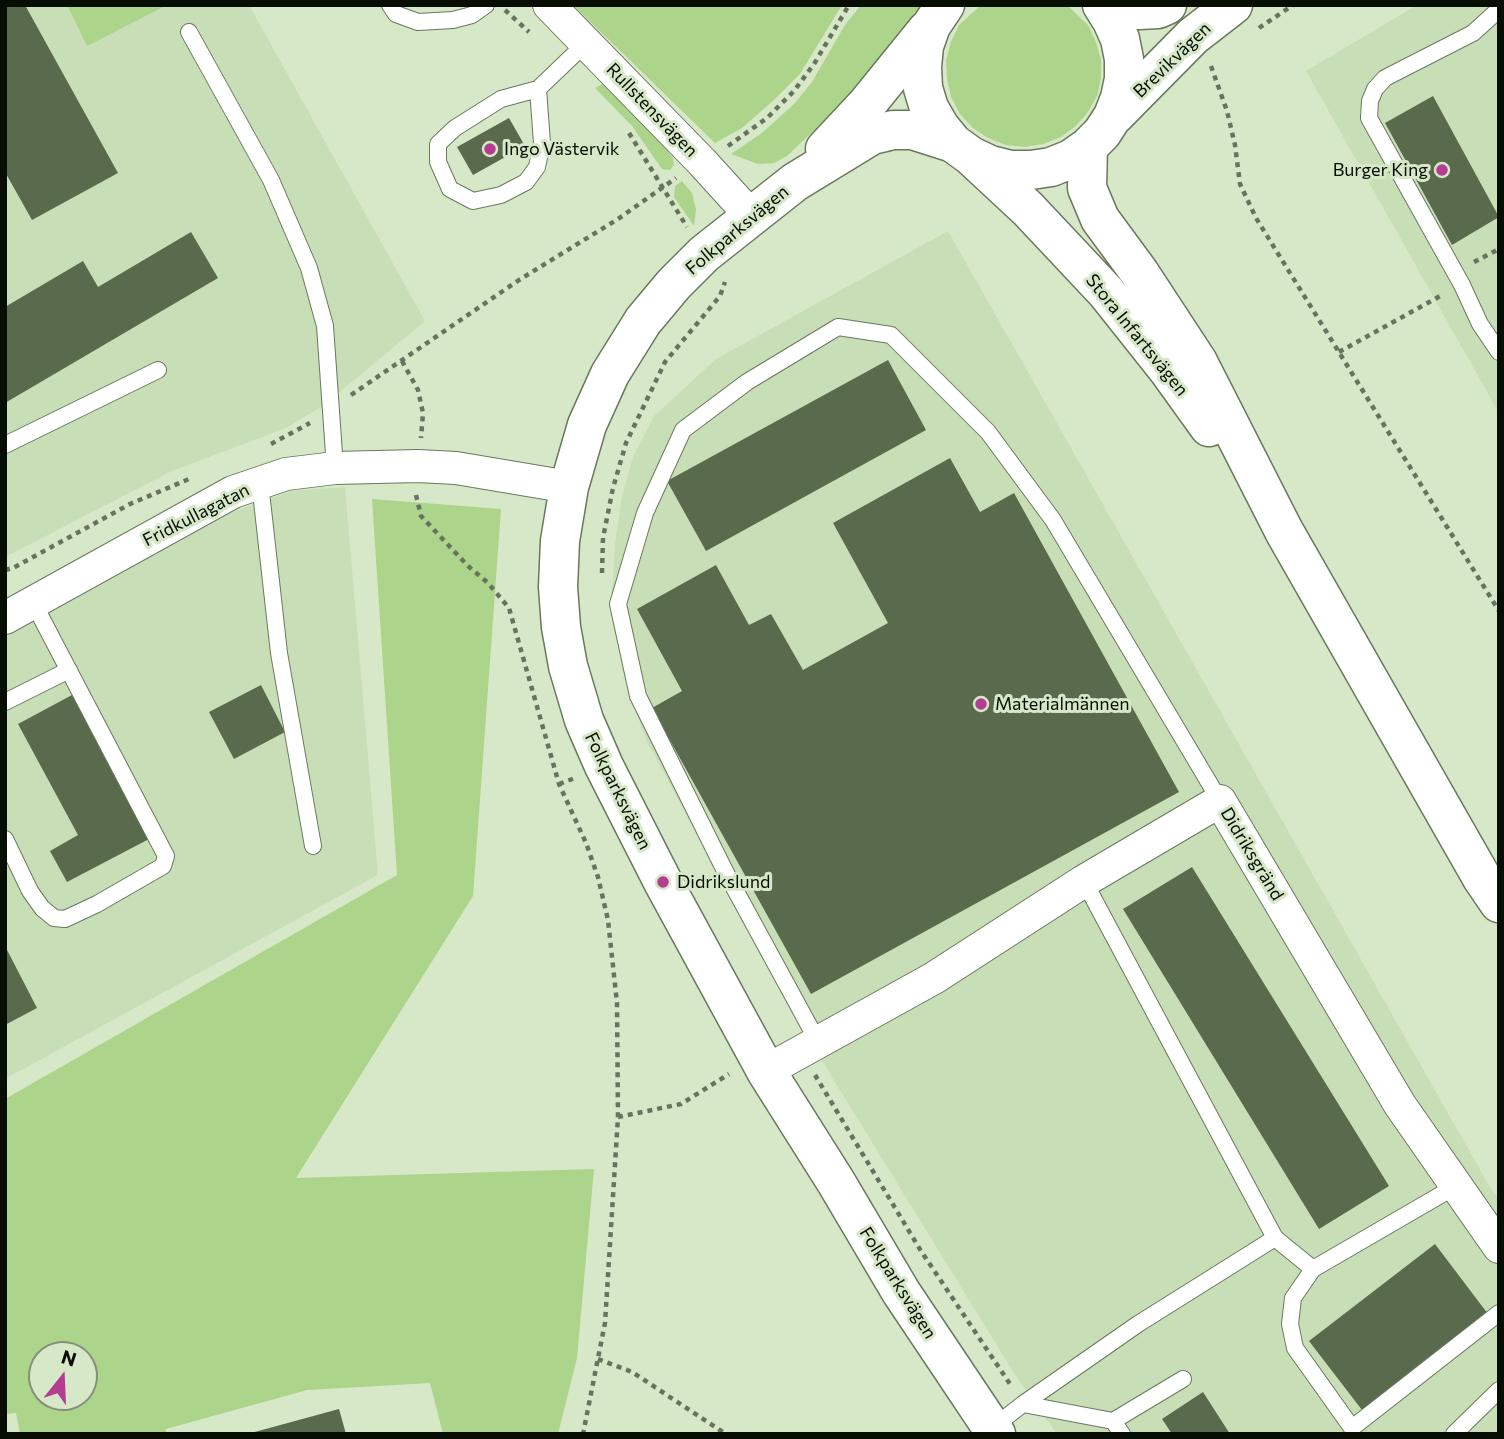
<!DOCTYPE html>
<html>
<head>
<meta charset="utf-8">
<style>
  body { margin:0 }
  #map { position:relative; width:1504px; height:1439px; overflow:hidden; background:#d6e8c8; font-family:Commissioner,sans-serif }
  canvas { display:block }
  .frame { position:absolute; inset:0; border:7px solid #080d04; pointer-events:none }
  .north { position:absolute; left:28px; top:1341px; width:70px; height:70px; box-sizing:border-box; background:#d6e8c8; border:2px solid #84907a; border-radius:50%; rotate:18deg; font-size:19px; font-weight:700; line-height:28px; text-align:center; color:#080d04 }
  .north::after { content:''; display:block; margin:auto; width:24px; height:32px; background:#b43c91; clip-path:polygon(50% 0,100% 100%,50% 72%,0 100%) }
</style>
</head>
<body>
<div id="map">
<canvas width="1504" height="1439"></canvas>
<div class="frame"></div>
<div class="north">N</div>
</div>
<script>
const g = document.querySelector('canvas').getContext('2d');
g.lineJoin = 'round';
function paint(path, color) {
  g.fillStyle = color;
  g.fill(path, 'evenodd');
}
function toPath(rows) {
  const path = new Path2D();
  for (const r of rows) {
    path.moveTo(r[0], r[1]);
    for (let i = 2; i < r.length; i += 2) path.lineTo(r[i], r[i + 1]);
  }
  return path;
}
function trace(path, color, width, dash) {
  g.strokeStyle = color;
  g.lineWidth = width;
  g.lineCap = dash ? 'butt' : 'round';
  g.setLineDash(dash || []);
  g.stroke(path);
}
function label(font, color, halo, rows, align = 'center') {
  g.font = font + ' Commissioner,sans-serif';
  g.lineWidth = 6;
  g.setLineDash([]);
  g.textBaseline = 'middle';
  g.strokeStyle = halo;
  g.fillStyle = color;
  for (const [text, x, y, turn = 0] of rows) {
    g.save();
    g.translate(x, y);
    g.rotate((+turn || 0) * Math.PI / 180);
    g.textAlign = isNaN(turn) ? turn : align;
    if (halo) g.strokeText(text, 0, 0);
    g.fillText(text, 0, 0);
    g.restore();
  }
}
paint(toPath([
  [5,5,67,5,87,45,167,5,249,5,425,321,324,405,286,428,172,471,5,557],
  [1417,5,1499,5,1499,413,1306,71],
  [948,231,1491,1189,1499,1198,1499,1434,1057,1434,1017,1378,803,1030,646,740,625,679,611,611,615,544,622,496,633,457,654,416,716,359],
  [345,487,378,875,5,1079,5,638,231,513,290,491]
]), '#c8deb7');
paint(toPath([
  [67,5,167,5,87,46],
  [573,5,842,5,800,74,775,99,742,128,715,143],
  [861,5,923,5,894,46,847,99,787,156,774,163,758,164,731,154,762,133,795,103,812,82,845,25],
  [981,5,1067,5,1088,25,1096,42,1101,60,1101,78,1097,96,1088,112,1076,126,1061,137,1043,144,1025,147,1006,145,988,138,973,128,960,114,951,97,947,79,946,60,951,42,959,25],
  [606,82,641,117,673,158,674,165,670,170,662,169,632,126,595,88],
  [682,181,692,193,696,209,694,226,674,197,675,186],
  [372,499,501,509,473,896,296,1178,594,1169,577,1358,558,1434,443,1434,430,1383,307,1390,166,1429,166,1434,20,1434,16,1413,5,1414,5,1099,397,875],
  [42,1355,84,1355,84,1397,42,1397]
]), '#acd48a');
paint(toPath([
  [5,5,25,5,118,173,32,220,5,172],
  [1433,96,1499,217,1452,245,1385,123],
  [509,118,525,146,473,175,457,147],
  [191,232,218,278,5,403,5,307,83,261,98,287],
  [888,360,926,430,706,551,667,481],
  [950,458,980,512,1014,493,1179,792,811,994,652,708,682,691,637,609,716,565,749,625,771,614,803,670,888,623,833,523],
  [261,685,285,732,234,759,209,712],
  [72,695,149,839,67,882,50,851,78,835,18,724],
  [1192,867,1389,1186,1319,1229,1123,909],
  [5,946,37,1008,5,1025],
  [1435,1244,1488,1314,1362,1410,1309,1341],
  [1203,1392,1230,1434,1172,1434,1162,1419],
  [339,1409,346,1434,252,1434,251,1433]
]), '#5a6a4d');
const lane = toPath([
  [390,5,396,14,418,22,453,20,472,15,486,5],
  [1495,13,1473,33,1385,78,1375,89,1370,101,1369,118,1462,285,1480,324,1499,352],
  [189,32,271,180,309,268,325,326,335,468],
  [538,89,542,143,537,167,526,182,501,195,473,201,450,189,438,162,438,144,455,128,501,99,538,89,587,42],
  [5,445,158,370],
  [260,483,279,653,313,846],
  [5,702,69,670],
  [5,839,30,891,42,908,54,918,65,919,97,904,163,866,166,856,33,602],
  [1084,881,1275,1238],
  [818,1042,726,873,638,696,618,604,645,513,683,430,747,382,838,327,891,335,988,432,1053,520,1220,801],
  [1313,1269,1293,1298,1290,1324,1295,1348,1352,1428,1499,1313],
  [1023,1404,1113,1421,1122,1434],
  [1113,1421,1183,1379],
  [992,1428,1023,1404,1138,1324,1275,1238,1313,1269,1456,1186],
  [1454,1434,1499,1390]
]);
const street = toPath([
  [549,5,702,162,752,217],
  [5,618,233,492,286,474,335,468,418,466,456,468,569,487],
  [766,1071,934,978,1084,881,1220,801,1400,1105,1499,1247]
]);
const secondary = toPath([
  [945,5,931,26,924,46,922,67,923,88,929,108,940,127,953,143,971,156,990,165,1010,170,1031,170,1051,167,1071,159,1088,147,1102,133,1113,116,1120,98,1124,79,1124,59,1120,39,1112,21,1102,5],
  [1108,5,1139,10,1158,9,1167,5],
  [1115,115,1193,36,1233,5],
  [953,143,912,130,893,130,872,135,795,182,704,254,674,284,643,321,610,374,587,425,569,487,560,541,558,587,561,627,568,666,584,720,604,766,663,882,766,1071,836,1182,901,1292,996,1434],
  [1088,147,1087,188,1100,219,1139,272,1198,362,1284,531,1482,878,1499,903],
  [825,149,867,104,927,30],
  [971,156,1028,209,1106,292,1168,370,1209,427]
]);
trace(lane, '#69795c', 18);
trace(street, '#69795c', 34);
trace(secondary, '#69795c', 41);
trace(toPath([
  [505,10,529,32],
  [1259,28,1293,5],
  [1211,66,1227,111,1235,145,1240,184,1256,218,1499,611],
  [629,133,687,227],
  [728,146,767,118,794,91,814,64,849,5],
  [1474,262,1499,249],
  [1339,352,1442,295],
  [402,361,418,390,423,413,421,438],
  [351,395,519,280,618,219,676,178],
  [271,444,310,423],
  [416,495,421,516,468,566,488,583,509,608,559,784,586,843,598,877,608,920,617,1003,618,1117,605,1323,583,1434],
  [5,570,13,568,130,504,189,479],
  [602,573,603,538,613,488,626,443,665,362,720,296,725,282],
  [559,784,575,778],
  [815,1075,921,1251,1012,1387],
  [618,1117,681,1104,729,1074],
  [598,1359,632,1372,726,1434]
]), '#68735f', 4.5, [5, 5]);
trace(lane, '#fff', 16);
trace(street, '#fff', 32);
trace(secondary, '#fff', 38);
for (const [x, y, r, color] of [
  [490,149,7,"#b43c91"],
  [1442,170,7,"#b43c91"],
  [981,704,7,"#b43c91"],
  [663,882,7,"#b43c91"]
]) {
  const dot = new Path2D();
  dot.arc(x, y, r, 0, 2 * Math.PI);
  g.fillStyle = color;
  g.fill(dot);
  trace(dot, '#d6e8c8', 2.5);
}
label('18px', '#080d04', '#d6e8c8', [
  ["Brevikvägen",1172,60,-44],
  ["Rullstensvägen",652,110,46],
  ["Folkparksvägen",737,230,-40],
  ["Stora Infartsvägen",1137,335,51],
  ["Fridkullagatan",196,515,-27],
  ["Folkparksvägen",618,791,64],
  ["Didriksgränd",1252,854,59],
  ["Folkparksvägen",898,1283,58]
]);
label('18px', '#080d04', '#d6e8c8', [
  ["Ingo Västervik",504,149],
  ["Burger King",1428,170,"right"],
  ["Materialmännen",995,704],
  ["Didrikslund",677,882]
], 'left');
</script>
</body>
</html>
